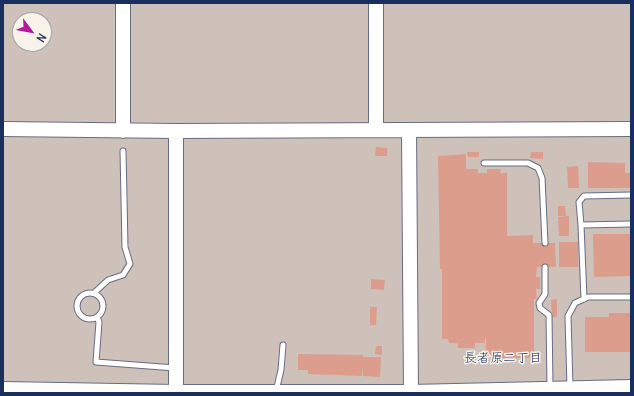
<!DOCTYPE html>
<html>
<head>
<meta charset="utf-8">
<style>
  body { margin:0 }
  #map { position:relative; width:634px; height:396px; overflow:hidden; background:#f5dfc6; font-family:Delius,sans-serif }
  canvas { display:block }
  .frame { position:absolute; inset:0; border:4px solid #1b2f5e; pointer-events:none }
  .north { position:absolute; left:12px; top:12px; width:40px; height:40px; box-sizing:border-box; background:#f7f3e8; border:1px solid #9fa5b1; border-radius:50%; rotate:122deg; font-size:11px; font-weight:700; line-height:16px; text-align:center; color:#1b2f5e }
  .north::after { content:''; display:block; margin:auto; width:14px; height:18px; background:#b5179e; clip-path:polygon(50% 0,100% 100%,50% 72%,0 100%) }
</style>
</head>
<body>
<div id="map">
<canvas width="634" height="396"></canvas>
<div class="frame"></div>
<div class="north">N</div>
</div>
<script>
const g = document.querySelector('canvas').getContext('2d');
g.lineJoin = 'round';
function paint(path, color) {
  g.fillStyle = color;
  g.fill(path, 'evenodd');
}
function toPath(rows) {
  const path = new Path2D();
  for (const r of rows) {
    if (r.length === 3) {
      path.moveTo(r[0] + r[2], r[1]);
      path.arc(r[0], r[1], r[2], 0, 2 * Math.PI);
      continue;
    }
    path.moveTo(r[0], r[1]);
    for (let i = 2; i < r.length; i += 2) path.lineTo(r[i], r[i + 1]);
  }
  return path;
}
function trace(path, color, width, dash) {
  g.strokeStyle = color;
  g.lineWidth = width;
  g.lineCap = dash ? 'butt' : 'round';
  g.setLineDash(dash || []);
  g.stroke(path);
}
function label(font, color, halo, rows, align = 'center') {
  g.font = font + ' Delius,"Klee One",sans-serif';
  g.lineWidth = 3;
  g.setLineDash([]);
  g.textBaseline = 'middle';
  g.strokeStyle = halo;
  g.fillStyle = color;
  for (const [text, x, y, turn = 0] of rows) {
    g.save();
    g.translate(x, y);
    g.rotate((+turn || 0) * Math.PI / 180);
    g.textAlign = isNaN(turn) ? turn : align;
    if (halo) g.strokeText(text, 0, 0);
    g.fillText(text, 0, 0);
    g.restore();
  }
}
paint(toPath([
  [3,3,631,3,631,393,3,393],
  [20,20,44,20,44,44,20,44]
]), '#cec1ba');
paint(toPath([
  [376,147,387,148,387,156,375,156],
  [467,152,479,152,479,157,468,157],
  [531,152,543,152,543,159,530,158],
  [466,154,466,169,478,169,478,173,487,173,487,169,501,169,500,173,507,173,507,236,533,235,533,243,555,243,556,267,537,267,536,277,540,277,540,289,536,289,537,299,534,299,534,358,486,358,486,339,485,339,485,343,475,343,475,348,458,348,458,343,449,343,448,339,442,339,442,269,440,269,438,156],
  [588,162,625,163,625,173,631,173,631,188,588,188],
  [578,166,579,188,568,188,567,167],
  [558,206,565,206,566,216,558,216],
  [567,216,569,216,569,236,559,236,558,217],
  [593,234,631,234,631,276,594,277],
  [559,242,578,242,578,267,559,267],
  [371,279,385,280,384,290,371,289],
  [557,299,557,317,552,317,551,300],
  [370,307,377,307,376,325,370,325],
  [609,313,631,313,631,352,585,352,585,317,609,317],
  [376,346,382,346,382,355,375,354],
  [298,354,363,355,363,357,381,357,380,377,363,376,363,366,362,376,308,374,308,370,298,370]
]), '#dc9d8d');
const lane = toPath([
  [484,163,528,163,538,168,542,178,545,243],
  [581,225,579,202,584,196,631,195],
  [545,267,545,294,539,303,540,308,549,315,550,388],
  [94,293,108,280,123,275,130,264,125,247,123,151],
  [90,306,13],
  [584,299,581,225,631,224],
  [97,317,99,322,96,362,175,368],
  [570,387,568,316,575,303,588,297,631,297],
  [276,391,281,370,283,345]
]);
const secondary = toPath([
  [3,129,176,131,631,129],
  [376,130,376,3],
  [409,130,411,392],
  [123,131,123,3],
  [176,131,176,392],
  [3,389,176,392,411,392,631,387]
]);
trace(lane, '#676d82', 7);
trace(secondary, '#676d82', 16);
trace(lane, '#fff', 5);
trace(secondary, '#fff', 14);
label('13px', '#1b2f5e', '#f7f3e8', [
  ["長者原二丁目",503,358]
]);
</script>
</body>
</html>
